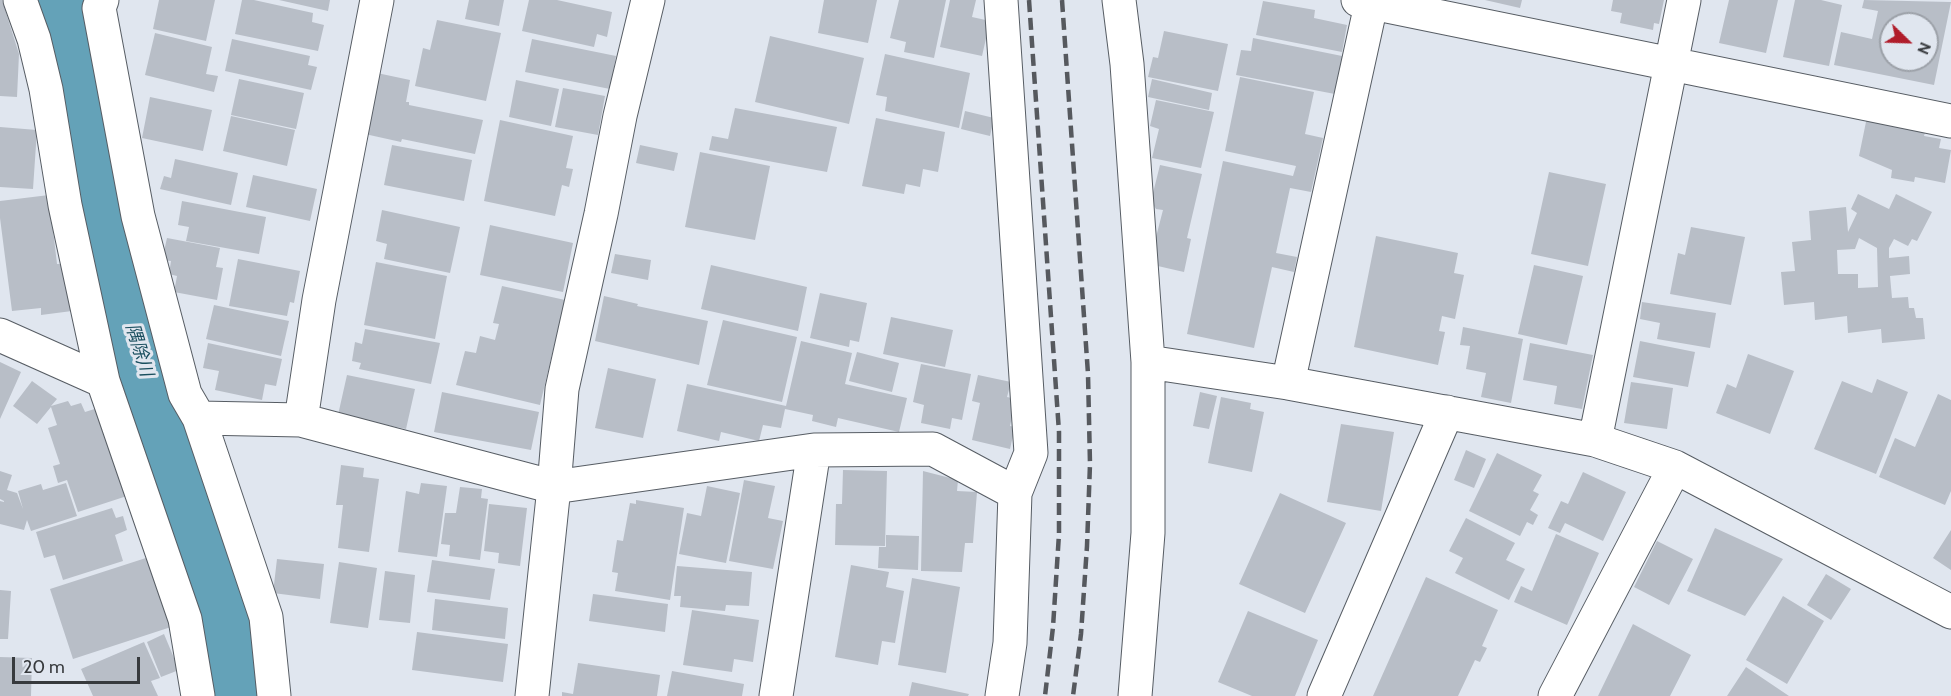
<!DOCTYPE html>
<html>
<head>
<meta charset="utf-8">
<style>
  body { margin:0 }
  #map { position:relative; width:1951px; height:696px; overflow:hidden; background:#e0e6ef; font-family:Cabin,sans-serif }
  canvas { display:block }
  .north { position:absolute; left:1879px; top:12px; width:60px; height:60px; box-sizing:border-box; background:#e0e6ef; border:2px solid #9ca1a8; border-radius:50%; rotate:113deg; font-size:16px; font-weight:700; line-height:24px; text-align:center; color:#373a3d }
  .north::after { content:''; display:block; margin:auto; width:21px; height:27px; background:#b01d2b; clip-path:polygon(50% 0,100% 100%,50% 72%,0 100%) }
  .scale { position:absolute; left:12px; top:657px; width:128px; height:27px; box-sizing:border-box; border:3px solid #373a3d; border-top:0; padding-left:8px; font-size:18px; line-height:21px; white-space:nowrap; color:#373a3d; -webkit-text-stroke:4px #e0e6ef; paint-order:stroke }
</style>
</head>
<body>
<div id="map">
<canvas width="1951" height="696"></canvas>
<div class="north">N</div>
<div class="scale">20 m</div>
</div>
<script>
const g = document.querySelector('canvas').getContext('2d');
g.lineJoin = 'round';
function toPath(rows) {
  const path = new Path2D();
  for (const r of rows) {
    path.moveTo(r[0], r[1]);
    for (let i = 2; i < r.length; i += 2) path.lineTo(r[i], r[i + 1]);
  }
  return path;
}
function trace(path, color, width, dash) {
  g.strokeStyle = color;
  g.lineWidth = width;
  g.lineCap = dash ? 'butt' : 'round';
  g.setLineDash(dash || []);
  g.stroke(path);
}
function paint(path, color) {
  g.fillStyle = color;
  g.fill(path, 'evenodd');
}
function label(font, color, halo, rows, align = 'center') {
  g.font = font + ' Cabin,"Noto Sans JP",sans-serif';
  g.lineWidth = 6;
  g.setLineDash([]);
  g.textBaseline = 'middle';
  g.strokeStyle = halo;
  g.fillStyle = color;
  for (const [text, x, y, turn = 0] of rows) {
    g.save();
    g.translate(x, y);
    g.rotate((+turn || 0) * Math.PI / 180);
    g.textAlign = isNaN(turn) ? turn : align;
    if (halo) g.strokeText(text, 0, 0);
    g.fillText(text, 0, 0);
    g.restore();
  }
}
trace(toPath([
  [56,0,76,56,114,268,213,589,233,664,235,696]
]), '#64a2b8', 76);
paint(toPath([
  [0,0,2,0,19,54,17,97,0,96],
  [159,0,215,0,206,41,153,29],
  [242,0,254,0,313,13,312,22,324,25,318,51,235,34],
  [279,0,330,0,328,11],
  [469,0,504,0,499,26,465,19],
  [529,0,557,0,612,12,607,37,597,34,594,47,522,31],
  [824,0,877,0,868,43,818,33],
  [899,0,946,0,934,58,904,52,906,42,890,38],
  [950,0,976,0,972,17,990,21,982,56,940,47],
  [1485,0,1522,0,1520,8],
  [1613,0,1664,0,1659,24,1654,23,1653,30,1620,23,1622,13,1611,11],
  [1729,0,1778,0,1766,53,1719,43],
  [1795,0,1821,0,1842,5,1829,66,1783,57],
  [1864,0,1951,2,1934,85,1834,65,1841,32,1872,39,1878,11,1862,8],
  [1891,24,1927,24,1927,60,1891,60],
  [1263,1,1315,10,1314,18,1347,25,1342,52,1256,35],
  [437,20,501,33,486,101,415,86,423,48,430,50],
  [1164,31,1228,44,1218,91,1148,77,1153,57,1158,58],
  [155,33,212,47,206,74,218,76,214,92,145,75],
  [770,36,864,58,849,124,755,102],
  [1253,38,1347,57,1340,95,1236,75,1241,50,1251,51],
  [232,39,310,56,308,65,317,67,311,90,225,71],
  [532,39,616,56,610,89,525,72],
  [885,54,970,73,959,128,885,111,887,97,876,95],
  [377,73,410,80,406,102,409,102,409,105,483,120,475,154,402,139,401,142,365,134],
  [1240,77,1314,92,1305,134,1323,138,1311,192,1290,188,1276,253,1297,257,1294,272,1272,267,1254,348,1187,334,1223,161,1293,176,1296,166,1225,151],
  [239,79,304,93,296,129,231,115],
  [1152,79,1212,93,1209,110,1148,97],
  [516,80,559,89,551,126,509,117],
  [563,88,605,96,598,135,555,127],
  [150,97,212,110,203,151,142,138],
  [1156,100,1214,112,1201,168,1152,158,1159,129,1150,126],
  [735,108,837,127,827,172,709,150,712,136,728,139],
  [965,111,994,118,990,136,961,129],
  [231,116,295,130,287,166,223,151],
  [1867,117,1926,129,1924,136,1941,139,1939,148,1951,150,1945,183,1915,177,1914,182,1891,178,1892,170,1859,156],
  [876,118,945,132,938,172,923,169,920,187,906,184,904,194,862,186],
  [500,120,573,136,566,168,573,169,569,187,562,185,555,216,484,201],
  [0,127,37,130,33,189,0,187],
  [392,145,472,160,464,201,384,185],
  [640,145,678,153,674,171,636,163],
  [700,152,770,166,755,240,685,227],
  [175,159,238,173,231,205,160,189,164,176,171,178],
  [1160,165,1202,174,1187,238,1191,239,1184,272,1149,264,1163,210,1156,209,1151,201],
  [1549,172,1606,184,1588,266,1531,254],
  [253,175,317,189,310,221,246,207],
  [1858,194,1889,209,1896,194,1932,212,1917,241,1912,239,1908,246,1894,239,1889,248,1889,258,1909,256,1910,274,1890,276,1892,298,1908,297,1909,308,1914,308,1916,318,1923,318,1925,339,1882,343,1881,329,1848,333,1847,316,1815,320,1814,302,1784,305,1781,272,1795,271,1792,242,1811,240,1809,211,1846,207,1848,232,1857,213,1851,209],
  [1859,238,1877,248,1878,287,1858,288,1858,274,1838,274,1837,250,1855,249],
  [49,195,57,264,66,264,72,311,41,315,41,308,12,311,0,218,0,201],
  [182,201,266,217,259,254,186,241,189,227,178,225],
  [382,210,460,227,450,273,384,259,387,244,376,241],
  [490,225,573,243,563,292,480,275],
  [1691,227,1745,237,1731,305,1670,294,1678,253,1685,255],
  [1376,236,1458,253,1454,273,1464,275,1455,319,1442,316,1439,331,1445,332,1438,365,1354,347],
  [167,238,220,248,216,267,223,268,217,300,174,292,177,276,169,274,171,261,162,260],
  [615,254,651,260,648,280,611,273],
  [238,259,300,271,294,303,290,302,287,316,229,306],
  [376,262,447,276,435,339,364,325],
  [711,265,807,287,798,331,701,309],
  [1534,265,1583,276,1567,345,1518,334],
  [502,286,565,300,540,405,456,385,465,351,476,353,480,336,495,340,499,324,493,323],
  [820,293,867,303,859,342,850,340,849,347,810,338],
  [604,296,638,304,637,306,708,321,699,365,595,341],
  [1642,302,1716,313,1710,348,1657,339,1660,323,1640,319],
  [214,305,289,321,281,356,206,339],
  [891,317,953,330,945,367,883,354],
  [723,320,797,337,782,402,707,385],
  [1463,327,1523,339,1511,403,1481,397,1486,373,1466,369,1470,346,1460,345],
  [365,329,440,343,431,384,359,369,361,363,352,361,355,342,362,344],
  [801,341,852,353,845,384,907,398,899,432,838,418,836,427,812,421,813,415,785,409,781,428,763,425,759,441,721,432,719,441,677,431,687,384,786,406],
  [1640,341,1695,352,1688,387,1633,377],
  [208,343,282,359,276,386,265,384,262,400,215,390,219,371,203,368],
  [1530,343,1593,355,1582,409,1554,404,1557,386,1523,380],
  [857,352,899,363,892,392,849,381],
  [1748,354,1794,371,1770,434,1716,413,1727,384,1736,388],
  [0,362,21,372,0,419],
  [921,364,971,374,962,420,952,418,950,429,921,423,924,405,913,402],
  [608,368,656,379,643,438,595,428],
  [347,375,415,389,406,429,338,415],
  [978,375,1011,382,1007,397,1016,399,1010,426,1015,427,1010,449,972,440,980,403,972,401],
  [1877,379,1908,392,1876,474,1814,449,1842,381,1872,393],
  [32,381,57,399,51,406,68,401,71,406,81,403,85,412,101,407,130,495,78,512,67,480,58,483,53,466,60,464,48,428,57,425,51,407,37,424,13,406],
  [1631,382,1673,388,1667,429,1624,423],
  [442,392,539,412,531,450,434,432],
  [1200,392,1217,396,1209,429,1193,426],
  [1938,394,1951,400,1951,491,1945,505,1879,477,1895,438,1915,447],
  [1221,397,1251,403,1250,409,1264,412,1252,472,1208,463],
  [1341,424,1394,432,1381,511,1327,502],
  [1466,450,1486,459,1474,488,1454,480],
  [1497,453,1542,475,1533,491,1539,494,1530,510,1538,515,1533,525,1527,522,1520,536,1469,511],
  [341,465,364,468,363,477,379,479,369,552,338,548,343,505,336,505],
  [843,470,887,471,885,546,835,545,836,504,842,504],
  [0,471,12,475,7,490,17,493,23,509,18,491,41,484,43,490,66,483,77,516,31,531,27,520,24,530,0,524,0,501,4,502,4,501,0,499],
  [923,471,958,480,957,491,977,492,973,543,965,543,962,572,921,571],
  [1583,472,1626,492,1603,541,1565,523,1560,533,1548,528,1561,501,1568,504],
  [744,480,775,486,768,518,783,521,773,569,729,561],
  [421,483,447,486,437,557,398,552,406,491,419,494],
  [707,486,740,493,726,563,679,554,687,513,701,516],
  [460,487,482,489,481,498,488,499,480,560,449,556,450,545,441,544,445,513,456,513],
  [1280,493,1346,523,1305,613,1239,584],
  [636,500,684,508,670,600,615,591,618,573,612,572,617,540,623,541,630,503,636,504],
  [489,504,527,508,520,566,498,563,499,553,484,551],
  [112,508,116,518,123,516,127,530,115,535,123,561,63,580,55,555,44,558,36,532],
  [1466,518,1515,543,1506,560,1525,569,1509,600,1455,573,1463,558,1449,551],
  [1715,528,1783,559,1745,616,1687,591],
  [1951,530,1951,570,1933,558],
  [1556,534,1599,553,1567,625,1514,602,1521,586,1532,591],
  [886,535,919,536,918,570,878,568,879,547,886,547],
  [1657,541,1693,559,1669,605,1634,587],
  [149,557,171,627,73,659,50,589],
  [277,559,324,564,320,599,273,593],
  [432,560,495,569,490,600,427,592],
  [339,562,377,568,368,628,330,623],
  [851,565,889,572,886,587,904,591,895,643,882,641,878,665,835,657],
  [677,566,752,572,749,606,726,605,725,611,680,607,681,596,674,596],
  [385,571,415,575,410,623,379,620],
  [1826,574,1851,589,1831,620,1807,605],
  [1426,577,1498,610,1482,646,1487,648,1480,662,1475,660,1458,696,1373,696],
  [912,578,960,587,946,673,898,665],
  [0,590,11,591,8,639,0,639],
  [593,594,668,604,665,632,589,621],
  [1783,596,1824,621,1787,684,1746,660],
  [435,599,508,608,505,639,432,630],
  [692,610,759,620,753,662,734,659,732,672,683,665],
  [1248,611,1318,640,1295,696,1252,696,1218,682],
  [1633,624,1691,655,1670,696,1598,696],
  [417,632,508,644,503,682,412,670],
  [164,634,179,670,161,677,147,642],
  [144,642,160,678,151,681,158,696,93,696,81,669],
  [0,657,32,658,31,696,0,696],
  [578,663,660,675,657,696,562,696,562,692,573,694],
  [1746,667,1789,696,1727,696],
  [672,671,744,684,742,696,667,696],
  [912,682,969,694,968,696,909,696]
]), '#b8bec7');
const minor = toPath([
  [20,0,34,39,46,89,65,205,103,381,185,619,198,696],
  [102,0,99,8,138,216,185,394,199,418,266,617,274,696],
  [1001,0,1031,453,1015,493,1010,643,1002,696],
  [1119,0,1127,64,1148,362,1148,533,1135,696],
  [1358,0,1951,121],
  [1372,0,1288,383,1595,440,1675,467,1951,612],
  [0,335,103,381],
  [1148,362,1288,383],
  [199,418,301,420,554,487,814,450,933,449,1015,493],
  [301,420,319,300,377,0],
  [1595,440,1684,0],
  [532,696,554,487,562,389,601,214,620,116,648,0],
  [776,696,814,450],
  [1324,696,1447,412],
  [1555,696,1675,467]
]);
trace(minor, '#575d64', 35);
trace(minor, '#fff', 33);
trace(toPath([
  [1029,0,1059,432,1059,534,1053,627,1045,696],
  [1062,0,1088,374,1090,464,1087,546,1081,634,1073,696]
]), '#56595e', 4.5, [12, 6]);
label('italic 18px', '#1a4f5f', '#e0e6ef', [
  ["隅除川",139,350,73]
]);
</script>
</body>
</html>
